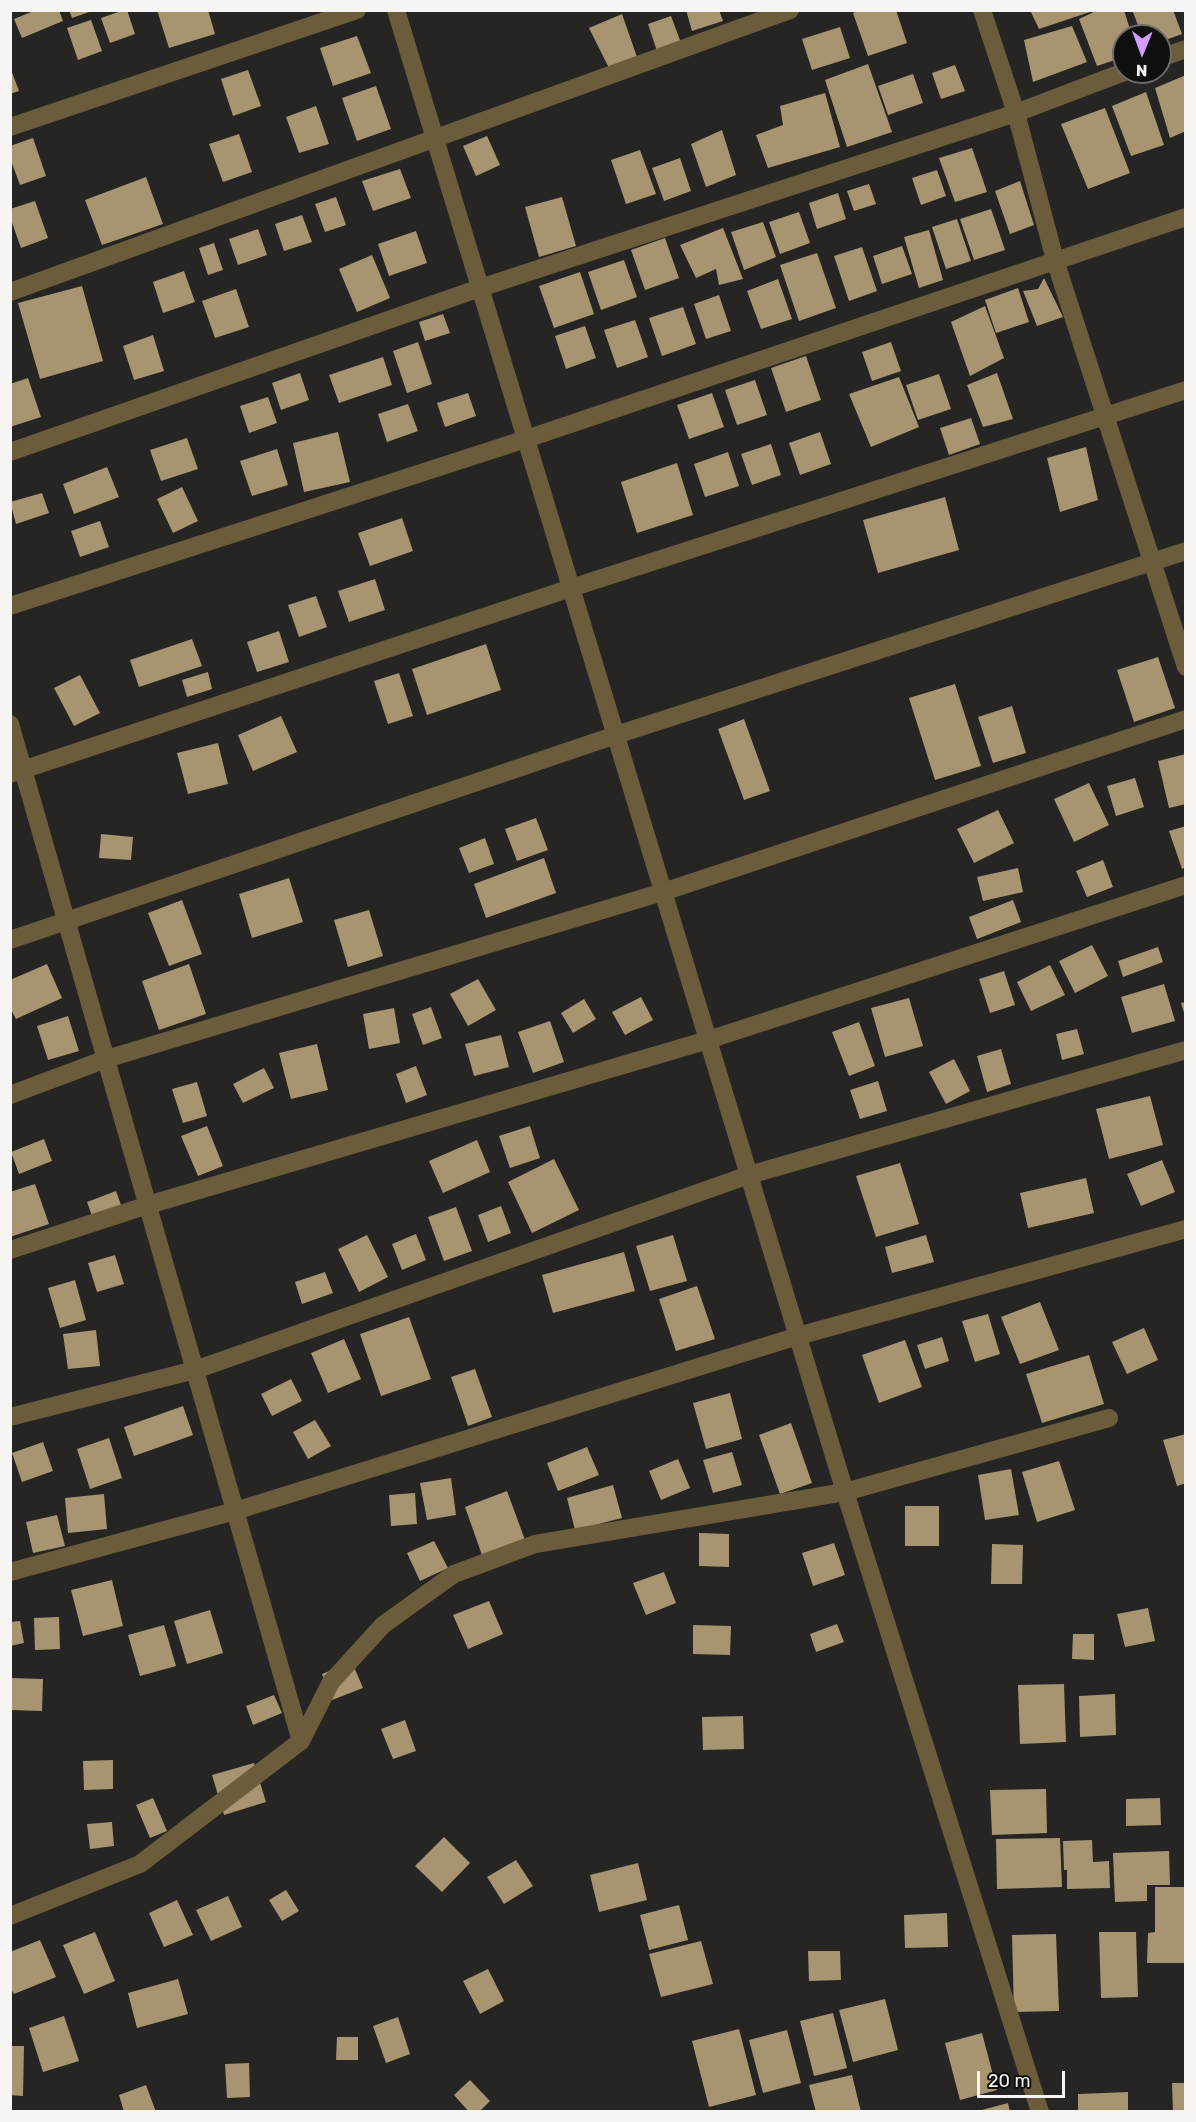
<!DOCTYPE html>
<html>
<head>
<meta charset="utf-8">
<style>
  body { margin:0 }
  #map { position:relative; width:1196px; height:2122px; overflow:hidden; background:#272523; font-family:Rubik,sans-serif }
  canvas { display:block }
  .frame { position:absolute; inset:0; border:12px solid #f6f5f3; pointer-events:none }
  .north { position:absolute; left:1112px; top:24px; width:60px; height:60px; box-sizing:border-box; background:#0f0f0d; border:2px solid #6b6b69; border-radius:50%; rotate:181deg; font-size:16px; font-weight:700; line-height:24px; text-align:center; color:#f6f5f3 }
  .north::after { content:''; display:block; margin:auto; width:21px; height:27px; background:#d29dfd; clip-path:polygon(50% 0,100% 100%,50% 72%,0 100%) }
  .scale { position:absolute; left:977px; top:2071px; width:88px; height:27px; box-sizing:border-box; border:3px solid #f6f5f3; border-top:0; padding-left:8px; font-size:18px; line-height:21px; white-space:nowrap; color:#f6f5f3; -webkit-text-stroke:4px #0f0f0d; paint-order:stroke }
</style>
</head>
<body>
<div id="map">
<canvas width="1196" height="2122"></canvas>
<div class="frame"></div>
<div class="north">N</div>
<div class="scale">20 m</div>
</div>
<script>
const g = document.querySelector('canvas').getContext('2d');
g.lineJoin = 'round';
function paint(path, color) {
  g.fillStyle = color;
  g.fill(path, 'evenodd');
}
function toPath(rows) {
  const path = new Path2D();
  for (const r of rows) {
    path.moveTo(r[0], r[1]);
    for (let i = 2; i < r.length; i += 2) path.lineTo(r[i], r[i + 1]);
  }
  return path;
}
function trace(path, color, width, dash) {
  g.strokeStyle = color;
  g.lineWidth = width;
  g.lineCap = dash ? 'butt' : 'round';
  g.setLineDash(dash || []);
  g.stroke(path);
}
paint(toPath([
  [36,10,59,10,63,21,22,38,14,19],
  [69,10,92,10,92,11,72,18],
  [124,10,127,10,135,34,110,43,101,18],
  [157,10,208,10,215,34,169,48],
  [686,10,719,10,723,21,692,31],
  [860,10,896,10,907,43,868,56,853,13],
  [1030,10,1093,10,1093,11,1039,29],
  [1098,10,1124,10,1132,36,1124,36,1124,57,1097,66,1079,19],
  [1137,10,1173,10,1182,34,1160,42,1160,36,1142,36,1133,12],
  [622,14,637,57,610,70,589,28],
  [671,16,681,43,657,51,648,24],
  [91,20,102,51,78,60,67,28],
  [1072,26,1087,62,1033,82,1024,40],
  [840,27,850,58,812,70,802,39],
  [357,36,371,73,333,86,320,48],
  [868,64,892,132,847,147,825,80],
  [955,65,965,91,941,99,932,73],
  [10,67,19,91,10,94],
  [248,70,261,106,233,116,221,79],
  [913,74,923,103,888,115,878,86],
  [1186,75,1186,131,1170,138,1155,88],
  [376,86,391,129,357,141,342,98],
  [1146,92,1164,145,1131,156,1112,106],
  [825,93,840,147,768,168,756,135,783,125,780,106],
  [316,106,329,144,299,153,286,117],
  [1105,108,1130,173,1088,189,1061,124],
  [722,130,736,175,706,187,691,144],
  [239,134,252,172,223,182,209,144],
  [487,136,500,165,476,176,463,146],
  [33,138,46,176,20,185,10,158,10,146],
  [972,148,987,192,955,202,939,158],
  [640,150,656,194,626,204,611,160],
  [680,158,691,191,664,201,652,168],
  [400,169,411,198,373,211,362,181],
  [937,170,946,196,921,205,912,178],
  [146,177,163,224,102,245,85,200],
  [1020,181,1034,225,1010,234,995,191],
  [869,184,876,204,854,211,847,191],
  [838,193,846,219,817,229,809,203],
  [336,197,346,225,325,232,315,204],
  [562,197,576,246,539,257,525,207],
  [35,201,48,238,21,248,10,217,10,209],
  [991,209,1005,250,974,260,960,219],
  [799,212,810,243,780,254,769,222],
  [302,215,312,242,284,251,275,224],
  [957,219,971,261,946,269,932,227],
  [763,222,776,257,744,270,731,232],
  [723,228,743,279,719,285,716,269,696,278,680,245],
  [258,229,267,255,238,265,229,239],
  [929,230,943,280,919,288,904,237],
  [416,231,427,263,389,276,378,244],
  [665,238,679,278,645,290,631,250],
  [214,243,223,270,208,275,199,248],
  [902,246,912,274,882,284,873,256],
  [862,247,877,291,849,301,834,256],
  [817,253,836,308,799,321,780,265],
  [372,255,390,298,357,312,339,269],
  [624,260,637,297,601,310,588,272],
  [184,271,195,302,163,313,153,282],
  [580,272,594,314,554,328,539,286],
  [1044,278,1063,317,1037,326,1023,291,1038,289],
  [778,279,792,319,761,329,747,291],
  [82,286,103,361,40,379,18,303],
  [1018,288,1029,322,996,333,985,300],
  [236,289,249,327,215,338,202,301],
  [719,295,731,331,706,339,694,304],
  [985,306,1004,358,970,376,951,322],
  [683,307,696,344,662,356,649,318],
  [443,314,450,333,425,341,419,322],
  [635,320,648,357,617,368,604,330],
  [585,326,596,358,566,369,555,336],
  [153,335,164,371,134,380,123,346],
  [418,342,432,384,407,393,393,351],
  [891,342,901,371,872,381,862,352],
  [806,356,821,400,786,412,771,368],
  [383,357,392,385,339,403,329,375],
  [300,373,309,400,281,410,272,383],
  [997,373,1013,419,983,427,967,385],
  [939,374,951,409,918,420,906,385],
  [899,377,919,427,871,447,849,394],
  [28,378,41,417,10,427,10,384],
  [755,380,767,415,737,425,725,390],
  [468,393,476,416,445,427,437,403],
  [712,393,724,427,689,439,677,405],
  [268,397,277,423,249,433,240,406],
  [408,404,418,431,387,442,378,414],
  [971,418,980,444,949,455,940,428],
  [338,432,350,482,304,492,293,443],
  [820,432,831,464,800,475,789,443],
  [187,438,198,469,161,481,150,450],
  [771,444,781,475,752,485,741,454],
  [1086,447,1098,500,1060,512,1047,458],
  [277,449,288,485,252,496,240,461],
  [728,452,739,486,705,497,694,464],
  [677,463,693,515,637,533,621,482],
  [107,467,119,497,74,514,63,484],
  [182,487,198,521,173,533,157,499],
  [42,493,49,513,16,524,10,502],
  [945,497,959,550,878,573,863,520],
  [402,518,413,551,370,566,358,533],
  [100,521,109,547,80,557,71,531],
  [375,579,385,610,349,622,338,591],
  [316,596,327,627,299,637,288,605],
  [279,631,289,662,257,672,247,642],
  [192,639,202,666,139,687,130,660],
  [486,644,501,690,427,715,412,669],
  [1158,657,1175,708,1134,722,1117,670],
  [208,672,212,689,187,697,182,680],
  [399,673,413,716,388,724,374,681],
  [80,675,100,713,74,726,54,688],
  [955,684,981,766,935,780,909,698],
  [1012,706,1026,753,993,763,978,717],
  [281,716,297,752,253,771,238,735],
  [744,719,770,791,744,800,718,729],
  [218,743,228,784,188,794,177,753],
  [1186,754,1186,804,1169,808,1158,761],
  [1135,778,1144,807,1116,816,1107,786],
  [1089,783,1109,825,1074,842,1054,799],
  [998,810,1014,843,974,863,957,829],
  [536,818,548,850,517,861,505,829],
  [1186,826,1186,867,1182,869,1169,831],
  [101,834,133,837,131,860,99,858],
  [485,838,494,864,469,873,459,848],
  [544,858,556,893,486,918,474,884],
  [1103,860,1113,887,1087,897,1076,871],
  [1018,868,1023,892,983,901,977,877],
  [289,878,303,922,252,938,239,894],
  [182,900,202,954,169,966,148,913],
  [1013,900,1021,922,977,939,969,917],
  [369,910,383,956,348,967,334,920],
  [1092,945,1108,976,1075,993,1059,961],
  [1158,947,1163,962,1123,977,1118,961],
  [47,964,62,998,16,1019,10,1008,10,980],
  [189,964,206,1014,159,1030,142,981],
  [1050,965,1065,995,1031,1011,1017,982],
  [1004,971,1015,1005,990,1013,979,979],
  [478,979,496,1010,468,1026,450,994],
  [1164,984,1175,1021,1132,1033,1121,997],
  [641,997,653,1020,625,1035,612,1012],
  [909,998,923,1046,885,1057,871,1008],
  [584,999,596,1019,573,1033,561,1013],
  [1186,1002,1186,1016,1185,1016,1181,1003],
  [431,1007,442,1038,423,1045,412,1014],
  [394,1008,400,1043,369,1049,363,1014],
  [68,1016,79,1051,48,1060,37,1026],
  [550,1021,564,1062,533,1073,518,1032],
  [859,1022,875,1066,849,1076,832,1032],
  [1077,1029,1084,1054,1062,1060,1056,1034],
  [501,1035,509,1067,474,1076,465,1044],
  [317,1044,328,1090,291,1099,279,1053],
  [1001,1049,1011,1084,987,1092,977,1056],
  [954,1059,970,1091,946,1104,929,1072],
  [416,1066,427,1095,406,1103,396,1074],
  [264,1068,274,1088,243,1103,233,1084],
  [878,1081,887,1111,860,1119,850,1090],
  [197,1082,207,1116,183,1123,172,1089],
  [1150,1096,1163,1145,1109,1159,1096,1109],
  [207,1126,223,1166,198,1176,181,1136],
  [530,1126,540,1158,510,1168,499,1136],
  [44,1139,52,1161,19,1174,11,1152],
  [477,1140,490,1172,443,1193,429,1161],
  [554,1159,579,1210,532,1233,508,1182],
  [1162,1160,1175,1192,1141,1206,1127,1174],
  [900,1163,919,1224,876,1237,856,1176],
  [1086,1178,1094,1213,1028,1228,1020,1193],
  [35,1184,49,1224,10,1237,10,1192],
  [116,1191,121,1205,92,1216,87,1202],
  [501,1206,511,1233,488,1242,478,1215],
  [456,1207,472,1251,444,1261,428,1217],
  [416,1234,426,1260,402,1270,392,1244],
  [367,1235,388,1277,359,1292,338,1249],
  [673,1235,687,1281,650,1291,636,1246],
  [926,1235,934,1262,892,1273,885,1247],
  [624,1252,635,1291,553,1313,542,1275],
  [115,1255,124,1284,97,1292,88,1263],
  [325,1272,333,1293,302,1304,295,1282],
  [75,1280,86,1320,60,1328,48,1288],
  [697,1286,715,1339,676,1351,659,1299],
  [1040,1302,1059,1350,1020,1364,1001,1317],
  [988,1314,1000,1354,975,1362,962,1321],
  [409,1317,431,1379,381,1396,360,1334],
  [1144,1328,1158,1360,1127,1374,1112,1342],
  [96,1330,100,1366,68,1369,63,1334],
  [942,1337,949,1361,925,1369,917,1345],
  [344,1339,361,1379,328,1393,311,1353],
  [905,1340,922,1387,879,1403,862,1355],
  [1089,1355,1104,1404,1042,1423,1026,1374],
  [475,1369,492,1417,468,1426,451,1377],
  [291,1379,302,1401,272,1416,261,1394],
  [730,1393,742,1439,706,1449,693,1403],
  [183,1406,193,1435,134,1456,124,1427],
  [315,1420,331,1446,308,1459,293,1432],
  [791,1423,812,1483,780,1494,759,1435],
  [1186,1434,1186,1483,1177,1486,1163,1440],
  [109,1438,122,1478,90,1489,77,1449],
  [43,1442,53,1471,22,1482,12,1453],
  [587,1447,599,1475,558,1491,547,1463],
  [732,1452,742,1485,713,1493,703,1460],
  [678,1459,690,1488,661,1500,649,1471],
  [1059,1461,1075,1510,1037,1522,1022,1472],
  [1011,1469,1019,1515,985,1520,978,1475],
  [451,1478,456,1515,427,1520,420,1483],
  [613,1485,622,1518,575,1530,567,1498],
  [507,1491,525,1540,482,1555,465,1507],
  [415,1493,417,1524,391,1526,389,1495],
  [104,1494,107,1529,68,1533,65,1498],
  [905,1506,939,1506,939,1546,905,1546],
  [57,1515,65,1546,33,1553,26,1522],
  [699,1533,729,1534,729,1567,699,1566],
  [434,1541,448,1568,420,1581,407,1553],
  [834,1543,845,1575,813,1586,802,1553],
  [992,1544,1023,1545,1022,1584,991,1584],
  [664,1572,676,1603,646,1615,633,1583],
  [112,1580,123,1626,83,1636,71,1590],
  [489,1601,503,1634,468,1649,453,1615],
  [1148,1608,1155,1641,1125,1647,1117,1614],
  [210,1610,223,1653,187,1664,174,1621],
  [59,1617,60,1649,35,1650,34,1618],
  [20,1621,24,1643,10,1646,10,1622],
  [837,1624,844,1642,816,1652,810,1634],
  [164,1625,176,1666,140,1676,128,1635],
  [693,1625,731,1626,730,1655,693,1654],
  [1073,1634,1094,1634,1094,1660,1072,1659],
  [352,1662,363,1688,332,1700,322,1674],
  [10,1678,43,1679,42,1711,10,1710],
  [1064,1684,1066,1742,1020,1744,1018,1685],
  [1115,1694,1116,1735,1080,1737,1079,1696],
  [274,1695,282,1713,253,1725,246,1706],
  [743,1716,744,1749,703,1750,702,1717],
  [405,1720,416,1751,393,1759,381,1729],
  [113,1760,113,1789,84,1790,83,1761],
  [254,1763,266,1802,224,1815,212,1775],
  [1046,1789,1047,1833,992,1835,990,1790],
  [153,1798,167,1831,150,1838,136,1805],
  [1160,1798,1161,1825,1126,1826,1126,1799],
  [112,1822,114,1846,90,1849,87,1824],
  [444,1837,470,1863,442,1892,415,1866],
  [1060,1838,1062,1887,997,1889,996,1839],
  [1092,1840,1093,1862,1109,1861,1110,1888,1067,1889,1067,1870,1064,1870,1063,1841],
  [1169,1851,1170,1885,1147,1885,1147,1901,1115,1902,1113,1853],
  [516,1860,533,1886,504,1904,487,1877],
  [638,1863,647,1900,599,1912,590,1875],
  [1155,1887,1186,1887,1185,1963,1147,1963,1148,1933,1155,1932],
  [286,1890,299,1911,282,1921,269,1900],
  [228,1896,242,1927,211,1941,196,1910],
  [177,1900,193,1935,164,1947,149,1913],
  [679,1905,688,1940,649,1950,640,1915],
  [947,1913,948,1947,905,1948,904,1915],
  [95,1932,115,1981,84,1994,63,1945],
  [1099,1932,1136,1932,1138,1997,1101,1998],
  [1056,1934,1059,2011,1014,2012,1012,1935],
  [40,1940,56,1977,14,1994,10,1987,10,1952],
  [701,1941,713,1984,661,1997,649,1954],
  [808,1951,840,1951,841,1980,809,1981],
  [488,1969,504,2001,480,2014,463,1981],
  [178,1979,188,2014,137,2028,128,1993],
  [885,1999,898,2050,853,2062,839,2010],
  [833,2013,847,2068,814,2076,800,2021],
  [64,2016,79,2061,43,2072,29,2028],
  [398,2017,410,2054,386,2063,373,2026],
  [739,2029,756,2095,709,2107,692,2041],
  [787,2030,801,2083,763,2093,749,2040],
  [982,2033,997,2090,960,2100,945,2043],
  [337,2037,358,2037,358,2060,336,2060],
  [10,2046,24,2046,23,2096,10,2095],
  [249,2063,250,2097,227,2098,225,2064],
  [852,2075,861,2112,816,2112,809,2085],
  [470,2080,490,2101,479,2112,469,2112,454,2095],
  [1172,2083,1186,2083,1186,2112,1173,2112],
  [146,2085,156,2112,124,2112,119,2095],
  [1128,2092,1128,2112,1078,2112,1078,2094],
  [1008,2103,1010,2112,978,2112,978,2111]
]), '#a69570');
trace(toPath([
  [396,10,845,1492,1040,2112],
  [982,10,1016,113,1055,260,1186,667],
  [1160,58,1186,49],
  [10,127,357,10],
  [10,292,790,10],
  [10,452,480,288,1016,113,1124,72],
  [10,606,526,439,1186,217],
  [10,724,301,1741],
  [10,774,571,588,1186,390],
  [10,940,616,735,1186,551],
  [10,1095,106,1059,663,892,1186,719],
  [10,1250,148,1205,708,1040,1186,885],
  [10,1417,195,1370,749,1175,1186,1050],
  [10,1572,235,1511,798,1336,1186,1229],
  [10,1916,140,1864,301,1741,331,1682,383,1625,454,1574,535,1544,845,1492,1109,1418]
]), '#6b5c3b', 18);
</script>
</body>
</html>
